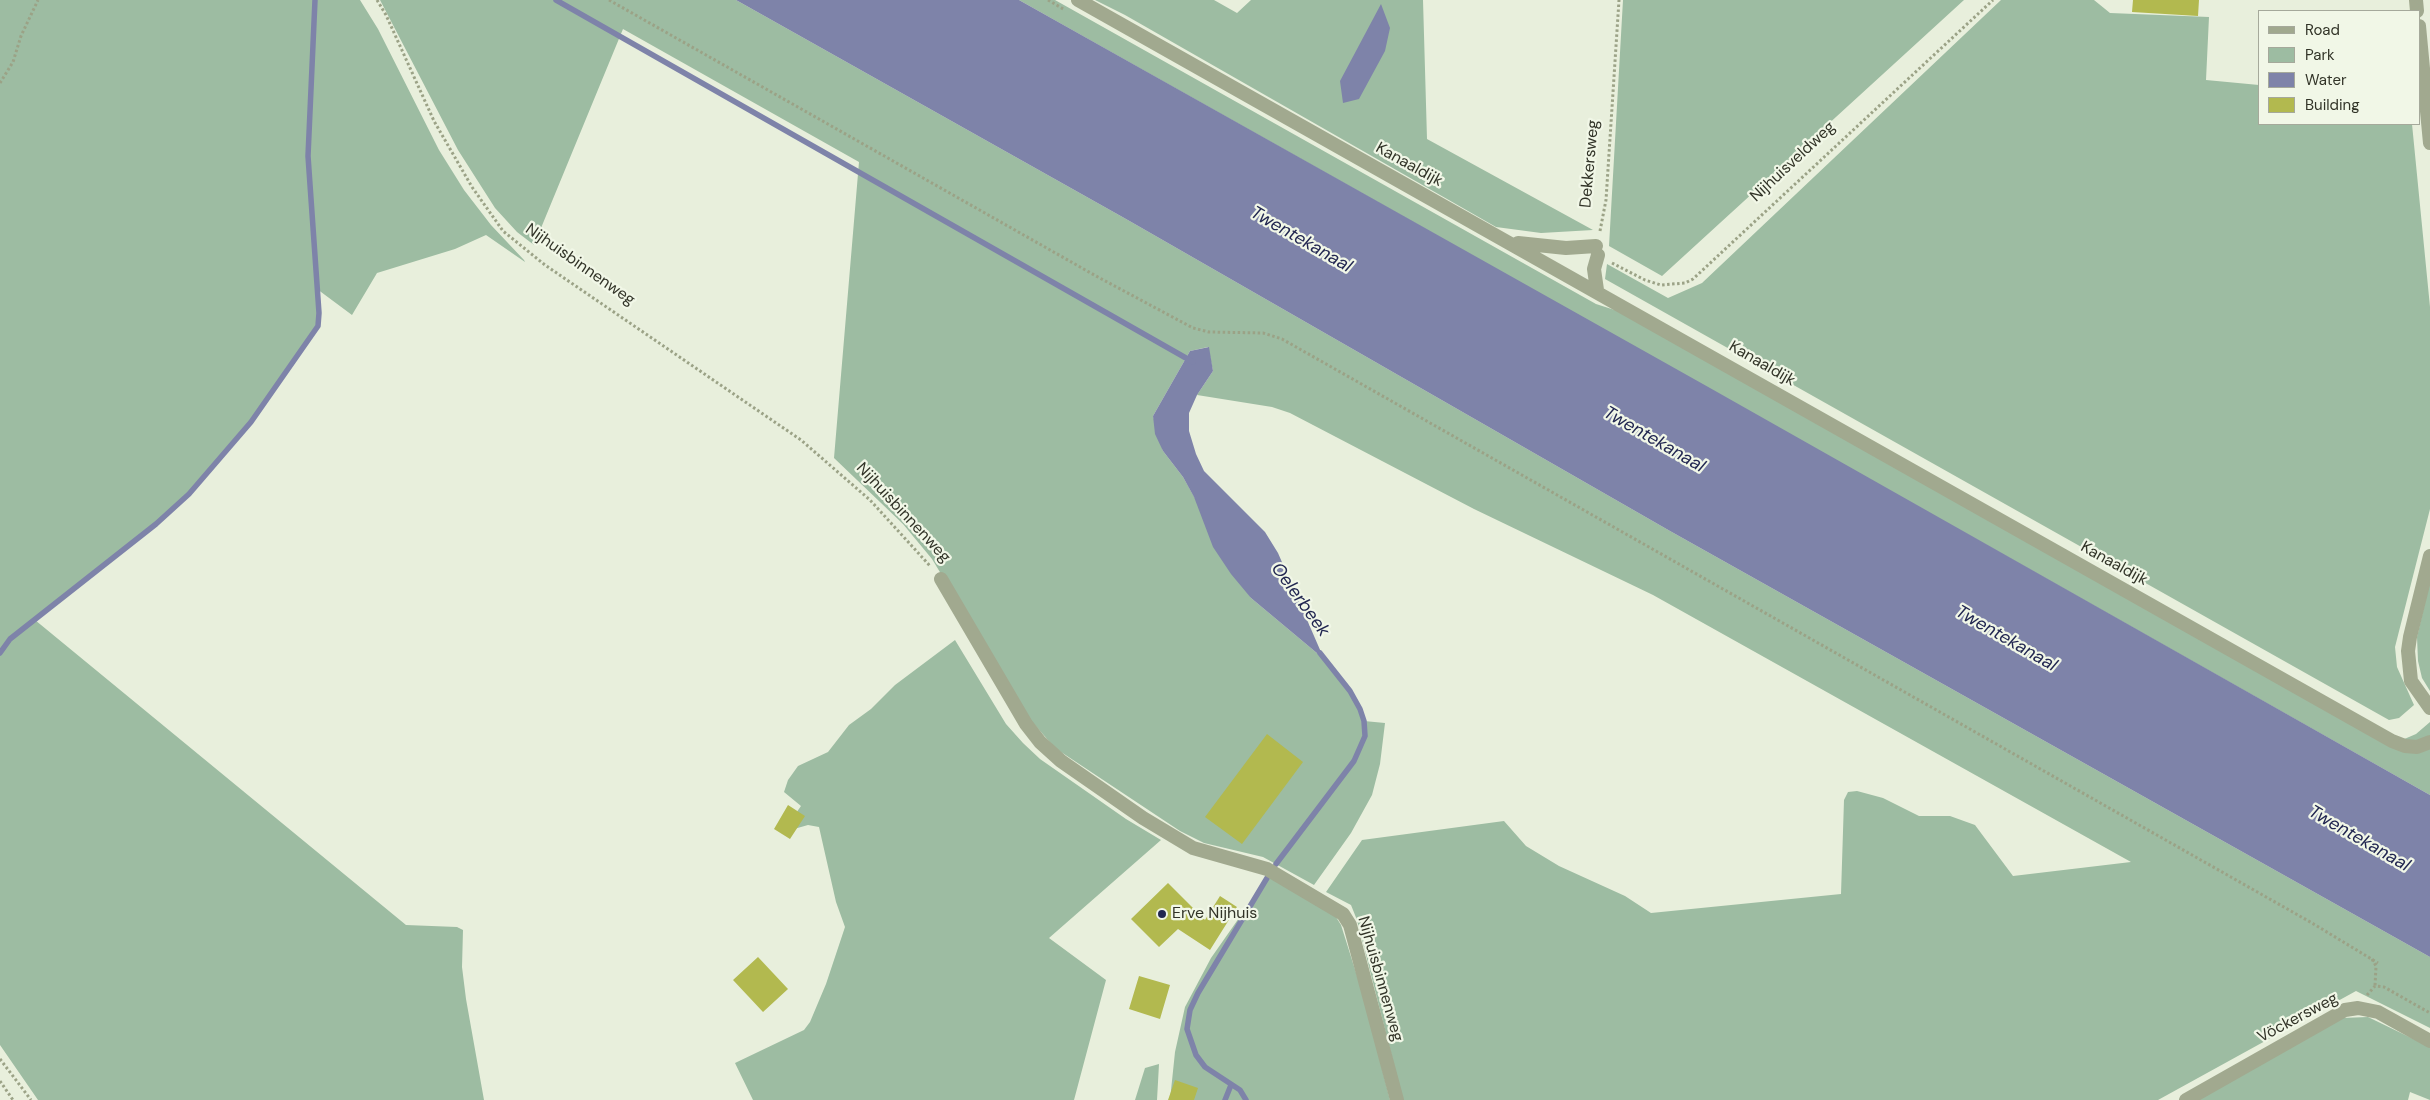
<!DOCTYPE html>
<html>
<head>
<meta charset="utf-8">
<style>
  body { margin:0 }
  #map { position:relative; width:2430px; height:1100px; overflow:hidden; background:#e8efdc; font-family:"DM Sans",sans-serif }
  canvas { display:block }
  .legend { position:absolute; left:2258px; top:10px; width:162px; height:115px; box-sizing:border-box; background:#f1f7e7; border:1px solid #a5a99b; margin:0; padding:6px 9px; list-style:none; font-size:15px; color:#323428 }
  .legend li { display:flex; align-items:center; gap:10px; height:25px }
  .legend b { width:25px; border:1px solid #a5a99b }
</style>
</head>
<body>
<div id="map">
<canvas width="2430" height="1100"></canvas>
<ul class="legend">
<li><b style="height:6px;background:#a1a98f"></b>Road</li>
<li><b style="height:14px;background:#9dbca2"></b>Park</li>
<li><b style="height:14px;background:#7e83a9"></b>Water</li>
<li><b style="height:14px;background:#b2b94f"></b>Building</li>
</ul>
</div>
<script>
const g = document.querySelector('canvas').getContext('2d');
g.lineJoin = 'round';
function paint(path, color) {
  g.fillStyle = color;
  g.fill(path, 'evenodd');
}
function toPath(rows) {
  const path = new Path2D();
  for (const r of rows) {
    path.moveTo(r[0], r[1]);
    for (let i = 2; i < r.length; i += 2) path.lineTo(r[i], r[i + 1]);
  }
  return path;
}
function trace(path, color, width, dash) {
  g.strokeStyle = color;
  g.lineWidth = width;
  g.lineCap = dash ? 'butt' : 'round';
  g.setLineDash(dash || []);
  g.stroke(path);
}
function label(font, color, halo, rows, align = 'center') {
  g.font = font + ' "DM Sans",sans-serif';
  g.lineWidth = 4.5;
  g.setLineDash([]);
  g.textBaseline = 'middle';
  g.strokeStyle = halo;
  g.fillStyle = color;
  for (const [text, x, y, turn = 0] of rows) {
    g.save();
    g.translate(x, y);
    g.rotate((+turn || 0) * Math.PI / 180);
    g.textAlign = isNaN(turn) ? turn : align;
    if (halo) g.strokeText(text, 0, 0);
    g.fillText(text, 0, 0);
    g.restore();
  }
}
paint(toPath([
  [0,0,360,0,378,29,439,150,464,190,491,225,524,260,525,262,486,235,455,249,377,273,352,315,317,289,318,326,251,422,189,494,156,524,35,620,406,925,457,927,463,930,462,967,466,999,484,1100,38,1100,0,1045],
  [380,0,736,0,1126,219,1670,531,2430,957,2430,1028,2356,991,2158,1100,1403,1100,1357,920,1351,905,1326,892,1362,840,1504,821,1526,846,1559,866,1625,896,1651,913,1841,894,1844,800,1848,792,1857,791,1883,798,1919,816,1950,816,1975,825,2013,876,2131,862,1653,595,1474,509,1290,413,1272,407,1197,395,1213,371,1208,347,1190,351,1153,416,1163,451,1183,477,1251,598,1324,659,1350,691,1364,721,1385,723,1380,764,1372,795,1351,833,1314,885,1263,857,1204,843,1180,831,1055,748,1027,716,932,559,903,524,834,458,859,162,623,29,534,245,517,232,495,208,458,150],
  [1019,0,1055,0,1596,304,1621,312,2402,740,2416,734,2430,722,2430,795],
  [1095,0,1214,0,1237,13,1251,0,1423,0,1427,139,1593,230,1541,233,1496,227,1125,15],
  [1623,0,1964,0,1662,276,1609,246],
  [2001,0,2094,0,2110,13,2209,17,2206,80,2259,85,2259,124,2412,124,2430,307,2430,509,2395,647,2397,667,2414,705,2399,718,2389,720,1605,279,1607,264,1668,298,1702,283],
  [2430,581,2430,691,2422,678,2418,661,2417,637],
  [955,640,1006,724,1023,743,1040,759,1126,819,1161,840,1049,938,1106,980,1074,1100,753,1100,735,1063,804,1030,810,1022,826,984,845,927,836,902,819,827,808,825,794,829,787,826,801,806,784,792,788,780,798,766,828,752,849,725,871,709,895,685],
  [1267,878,1272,879,1336,917,1341,925,1364,998,1390,1100,1170,1100,1175,1052,1185,1007,1211,958],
  [2368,1017,2430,1047,2430,1100,2410,1092,2408,1100,2196,1100,2341,1018],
  [1159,1064,1157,1100,1135,1100,1145,1068]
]), '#9dbca2');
paint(toPath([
  [736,0,1019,0,1710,388,2430,795,2430,957,1670,531,1126,219],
  [1381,4,1390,28,1385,51,1359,99,1343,103,1340,81],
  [1209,347,1213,371,1197,395,1189,413,1189,431,1196,454,1204,471,1265,532,1278,553,1324,659,1251,598,1231,574,1213,547,1194,497,1183,477,1163,451,1155,434,1153,416,1190,351]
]), '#7e83a9');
trace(toPath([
  [556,0,1193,362],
  [0,653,10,639,156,524,189,494,251,422,318,326,319,313,308,156,315,0],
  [1276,864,1354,761,1365,736,1364,721,1360,709,1350,691,1320,653],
  [1225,1100,1231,1085],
  [1246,1100,1240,1090,1205,1067,1196,1055,1187,1029,1190,1010,1198,993,1267,878]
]), '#7e83a9', 5.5);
paint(toPath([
  [2133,0,2199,0,2198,16,2132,12],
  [1267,734,1303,762,1242,844,1205,817],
  [788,805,805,816,790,839,774,829],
  [1168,883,1205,920,1220,896,1237,907,1210,950,1178,929,1159,947,1131,919],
  [758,957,788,989,763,1012,733,980],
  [1139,976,1170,985,1160,1019,1129,1009],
  [1175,1080,1198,1088,1194,1100,1168,1100]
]), '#b2b94f');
trace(toPath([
  [377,0,386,15,434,121,472,187,503,231,545,265,801,440,870,500,931,567],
  [609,0,1096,276,1193,328,1209,332,1263,333,1282,339,2312,923,2378,963],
  [1048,0,1065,10],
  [0,83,13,62,21,36,38,0],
  [1600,231,1606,200,1619,0],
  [1612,263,1645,280,1661,285,1685,283,1693,279,1993,0],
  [2372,959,2376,966,2375,986],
  [2367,995,2375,986,2384,987,2430,1013],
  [0,1059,31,1100],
  [0,1081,13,1100]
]), '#9ba286', 3, [2.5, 2.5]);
trace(toPath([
  [1078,0,2392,741,2405,746,2417,747,2430,742],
  [2416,0,2417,11],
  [2419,26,2430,143],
  [1518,243,1566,248,1596,246],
  [1597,290,1594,269,1598,255],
  [2430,556,2410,637,2408,651,2411,681,2430,708],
  [941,579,1026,724,1040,742,1061,761,1143,818,1193,848,1267,869,1343,914,1350,925,1397,1100],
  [2186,1100,2345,1010,2358,1008,2378,1012,2430,1041]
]), '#a1a98f', 14);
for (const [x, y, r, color] of [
  [1162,914,5,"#222751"]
]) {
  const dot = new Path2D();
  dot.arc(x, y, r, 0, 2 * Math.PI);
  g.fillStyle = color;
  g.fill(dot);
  trace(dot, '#f1f7e7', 2);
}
label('16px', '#323428', '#f1f7e7', [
  ["Nijhuisveldweg",1793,162,-43],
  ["Dekkersweg",1590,164,-85],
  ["Kanaaldijk",1409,165,29],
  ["Nijhuisbinnenweg",580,265,35],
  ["Kanaaldijk",1762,364,30],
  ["Nijhuisbinnenweg",903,513,47],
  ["Kanaaldijk",2114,564,29],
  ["Nijhuisbinnenweg",1380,979,74],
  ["Vöckersweg",2298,1018,-28]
]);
label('16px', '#323428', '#f1f7e7', [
  ["Erve Nijhuis",1172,914]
], 'left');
label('italic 18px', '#222751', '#f1f7e7', [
  ["Twentekanaal",1301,240,30],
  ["Twentekanaal",1654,440,30],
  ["Oelerbeek",1300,600,54],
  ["Twentekanaal",2006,639,30],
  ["Twentekanaal",2359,839,30]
]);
</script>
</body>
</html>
